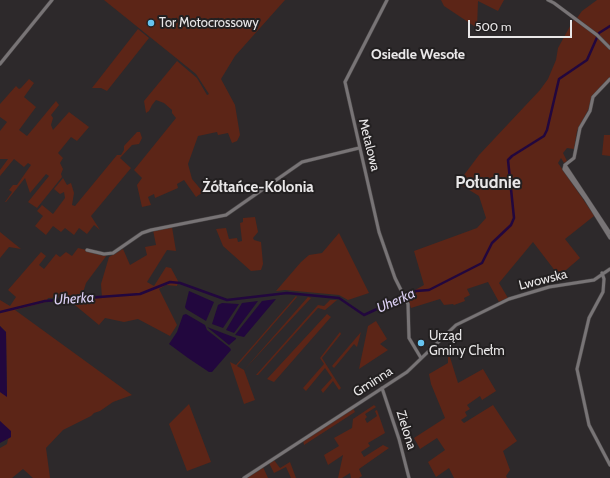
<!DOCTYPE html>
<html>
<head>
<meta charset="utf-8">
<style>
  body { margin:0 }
  #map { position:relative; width:610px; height:478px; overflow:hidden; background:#2d292b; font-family:Cabin,sans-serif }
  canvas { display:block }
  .scale { position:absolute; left:468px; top:20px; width:104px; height:18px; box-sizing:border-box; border:2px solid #e9e7e8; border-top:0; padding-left:5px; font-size:12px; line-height:14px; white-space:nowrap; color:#e9e7e8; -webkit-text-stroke:3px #232021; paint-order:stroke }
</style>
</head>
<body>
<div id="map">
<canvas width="610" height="478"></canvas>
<div class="scale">500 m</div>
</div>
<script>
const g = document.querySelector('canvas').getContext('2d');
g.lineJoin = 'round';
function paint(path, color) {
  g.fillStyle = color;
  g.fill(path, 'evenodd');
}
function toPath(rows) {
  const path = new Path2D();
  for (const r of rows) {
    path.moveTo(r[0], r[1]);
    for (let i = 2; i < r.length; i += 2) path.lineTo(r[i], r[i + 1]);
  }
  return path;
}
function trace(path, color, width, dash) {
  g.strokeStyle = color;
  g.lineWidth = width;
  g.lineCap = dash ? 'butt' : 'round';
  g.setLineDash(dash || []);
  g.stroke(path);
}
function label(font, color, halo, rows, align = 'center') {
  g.font = font + ' Cabin,sans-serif';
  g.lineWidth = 4;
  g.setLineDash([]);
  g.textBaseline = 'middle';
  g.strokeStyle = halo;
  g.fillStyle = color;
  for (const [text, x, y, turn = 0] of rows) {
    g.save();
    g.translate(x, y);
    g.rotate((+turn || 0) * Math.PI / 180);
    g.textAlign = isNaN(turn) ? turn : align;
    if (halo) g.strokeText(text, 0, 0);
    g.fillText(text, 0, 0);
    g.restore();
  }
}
paint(toPath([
  [104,0,285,0,235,56,221,79,235,105,240,135,237,141,232,143,228,133,218,135,217,132,198,136,188,164,192,179,203,192,196,197,184,180,177,184,178,188,155,198,154,194,148,197,151,205,142,207,137,185,142,178,134,170,176,118,172,113,172,110,164,103,156,100,152,105,149,111,146,113,144,101,177,61,197,78,207,95,209,94,196,74],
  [441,0,504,0,498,11,478,1,477,28,444,6],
  [597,0,610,0,610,46,600,36,577,18,582,11],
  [574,19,598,37,610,49,610,78,594,94,588,110,577,131,574,149,567,148,563,153,567,161,564,163,561,158,558,163,600,224,594,216,565,239,580,258,559,276,533,242,499,283,508,298,499,302,488,282,467,289,470,295,464,298,465,301,454,305,453,304,444,305,440,299,411,308,406,295,424,285,414,251,477,228,486,218,479,196,458,183,479,155,540,90,548,79,556,60,558,48],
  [138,29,149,38,107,91,101,88,92,88],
  [29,79,34,83,24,97,36,107,19,130,27,136,56,101,59,105,51,115,53,118,51,125,53,130,69,112,89,127,77,141,71,137,58,153,63,158,60,163,63,169,61,174,62,177,37,208,28,202,49,176,46,174,30,193,25,178,6,202,5,202,12,192,9,190,13,185,17,185,31,165,28,163,24,167,14,159,0,176,0,170,8,159,0,159,0,131,7,122,0,117,0,104,16,86,19,89,21,88],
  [137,132,140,132,142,138,139,144,132,145,120,158,131,168,91,216,100,230,94,225,87,234,79,228,74,235,65,228,61,232,53,226,46,235,35,226,43,216,37,211,42,205,53,214,65,198,64,192,60,194,54,189,63,178,67,185,71,183,74,193,72,205,75,206,117,155,121,155,124,150,124,146],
  [604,135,610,135,610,156,602,155],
  [255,217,258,232,253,238,254,240,261,242,263,264,261,270,251,271,223,246,216,229,226,228,229,239,237,238,238,242,242,241,240,223,243,222,243,218],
  [172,227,176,251,167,250,147,282,154,286,166,267,171,268,178,281,177,286,166,285,159,289,177,325,170,336,138,319,124,322,105,318,99,325,70,301,102,298,101,284,109,257,123,249,130,265,147,255,145,247,156,245,153,230],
  [0,232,21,249,9,247,0,258],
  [339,233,369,293,348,300,339,295,285,290,276,291,301,262,309,255,322,253],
  [78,248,107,255,86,283,82,296,48,298,46,302,15,310,132,395,113,402,100,411,94,413,91,416,63,430,46,448,50,478,33,478,23,469,12,478,0,478,0,448,7,444,8,439,11,437,0,421,0,392,7,396,6,332,0,326,0,300,10,306,16,297,8,290,41,252,46,256,39,265,44,269,56,254,60,257,66,252,72,256],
  [296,296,297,297,237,366,244,370,308,297,311,298,244,370,255,400,244,404,230,362,236,365],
  [330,300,337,300,325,310,318,308,258,375,256,375,318,305,324,306],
  [327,314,331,317,274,382,267,379],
  [376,321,387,339,380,344,388,350,359,369,368,326],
  [340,332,341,334,322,358,341,388,339,390,333,381,323,393,321,390,332,378,325,368,306,391,303,388,324,364,320,358],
  [361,332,357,347,354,344,334,368,332,366],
  [448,351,458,383,483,369,496,391,482,400,480,396,467,405,470,409,465,412,467,416,461,420,464,423,493,405,517,441,503,451,510,470,506,476,507,478,454,478,449,468,436,477,428,462,445,450,437,438,420,449,414,438,445,418,431,384,429,374,448,363],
  [189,404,211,462,187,471,169,424],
  [374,405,376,407,365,414,367,417,365,419,367,423,377,416,375,411,377,410,385,433,368,443,370,446,361,452,364,457,383,445,389,448,359,469,362,476,359,478,351,478,350,473,342,478,338,478,343,455,328,465,324,455,339,446,334,438,352,428,353,419],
  [353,408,355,412,304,445,303,440],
  [274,460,280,468,290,462,296,478,291,478,286,467,274,473,269,463],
  [263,467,268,478,245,478]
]), '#5c2517');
paint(toPath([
  [189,291,214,302,206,321,186,309,185,307],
  [276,299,244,337,235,335,262,301],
  [258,301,234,333,226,330,242,303],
  [222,303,239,304,223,328,212,324,218,305],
  [186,314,205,325,207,330,230,348,231,350,212,372,209,372,188,358,169,344,177,332,183,315],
  [0,326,6,332,7,397,0,392],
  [207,327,236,338,236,339,229,345],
  [0,421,11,431,11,437,0,443]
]), '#22073e');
trace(toPath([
  [0,312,45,301,140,294,170,282,180,283,227,300,287,293,339,298,364,315,416,291,429,290,482,263,492,243,511,225,514,218,508,160,512,156,544,136,547,130,559,79,587,60,599,33,610,26]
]), '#22073e', 2.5);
const secondary = toPath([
  [387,0,345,82,379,232,395,278,408,304,409,338,421,358],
  [548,0,554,3,597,35,610,48],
  [0,64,52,0],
  [565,165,574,158,580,128,590,111,593,97,610,79],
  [565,165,564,169,585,198,610,238],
  [565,165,610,233],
  [87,250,104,254,113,253,142,233,151,230,226,215,302,162,359,148],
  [602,273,604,279,603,292,589,318,577,369,589,425,610,465],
  [382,388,399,439,409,478],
  [244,478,407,372,456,325,509,299,549,287,594,280,610,269]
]);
trace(secondary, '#484546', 4);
trace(secondary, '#787476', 3);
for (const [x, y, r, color] of [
  [151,23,4,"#67c4f0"],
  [421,343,4,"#67c4f0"]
]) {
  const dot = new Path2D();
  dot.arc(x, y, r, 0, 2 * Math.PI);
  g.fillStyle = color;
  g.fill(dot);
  trace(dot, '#232021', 1.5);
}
label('13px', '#e9e7e8', '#232021', [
  ["Tor Motocrossowy",159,23],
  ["Urząd",429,336],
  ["Gminy Chełm",429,351]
], 'left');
label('13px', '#e9e7e8', '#232021', [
  ["Metalowa",369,145,76],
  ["Lwowska",543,280,-14],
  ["Gminna",373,382,-33],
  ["Zielona",406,430,73]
]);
label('bold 14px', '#e9e7e8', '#232021', [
  ["Osiedle Wesołe",418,55]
]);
label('italic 14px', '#dbcff3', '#232021', [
  ["Uherka",74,299,-4],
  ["Uherka",396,301,-24]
]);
label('bold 15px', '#e9e7e8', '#232021', [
  ["Żółtańce-Kolonia",258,188]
]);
label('bold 17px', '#e9e7e8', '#232021', [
  ["Południe",488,183]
]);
</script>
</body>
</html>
